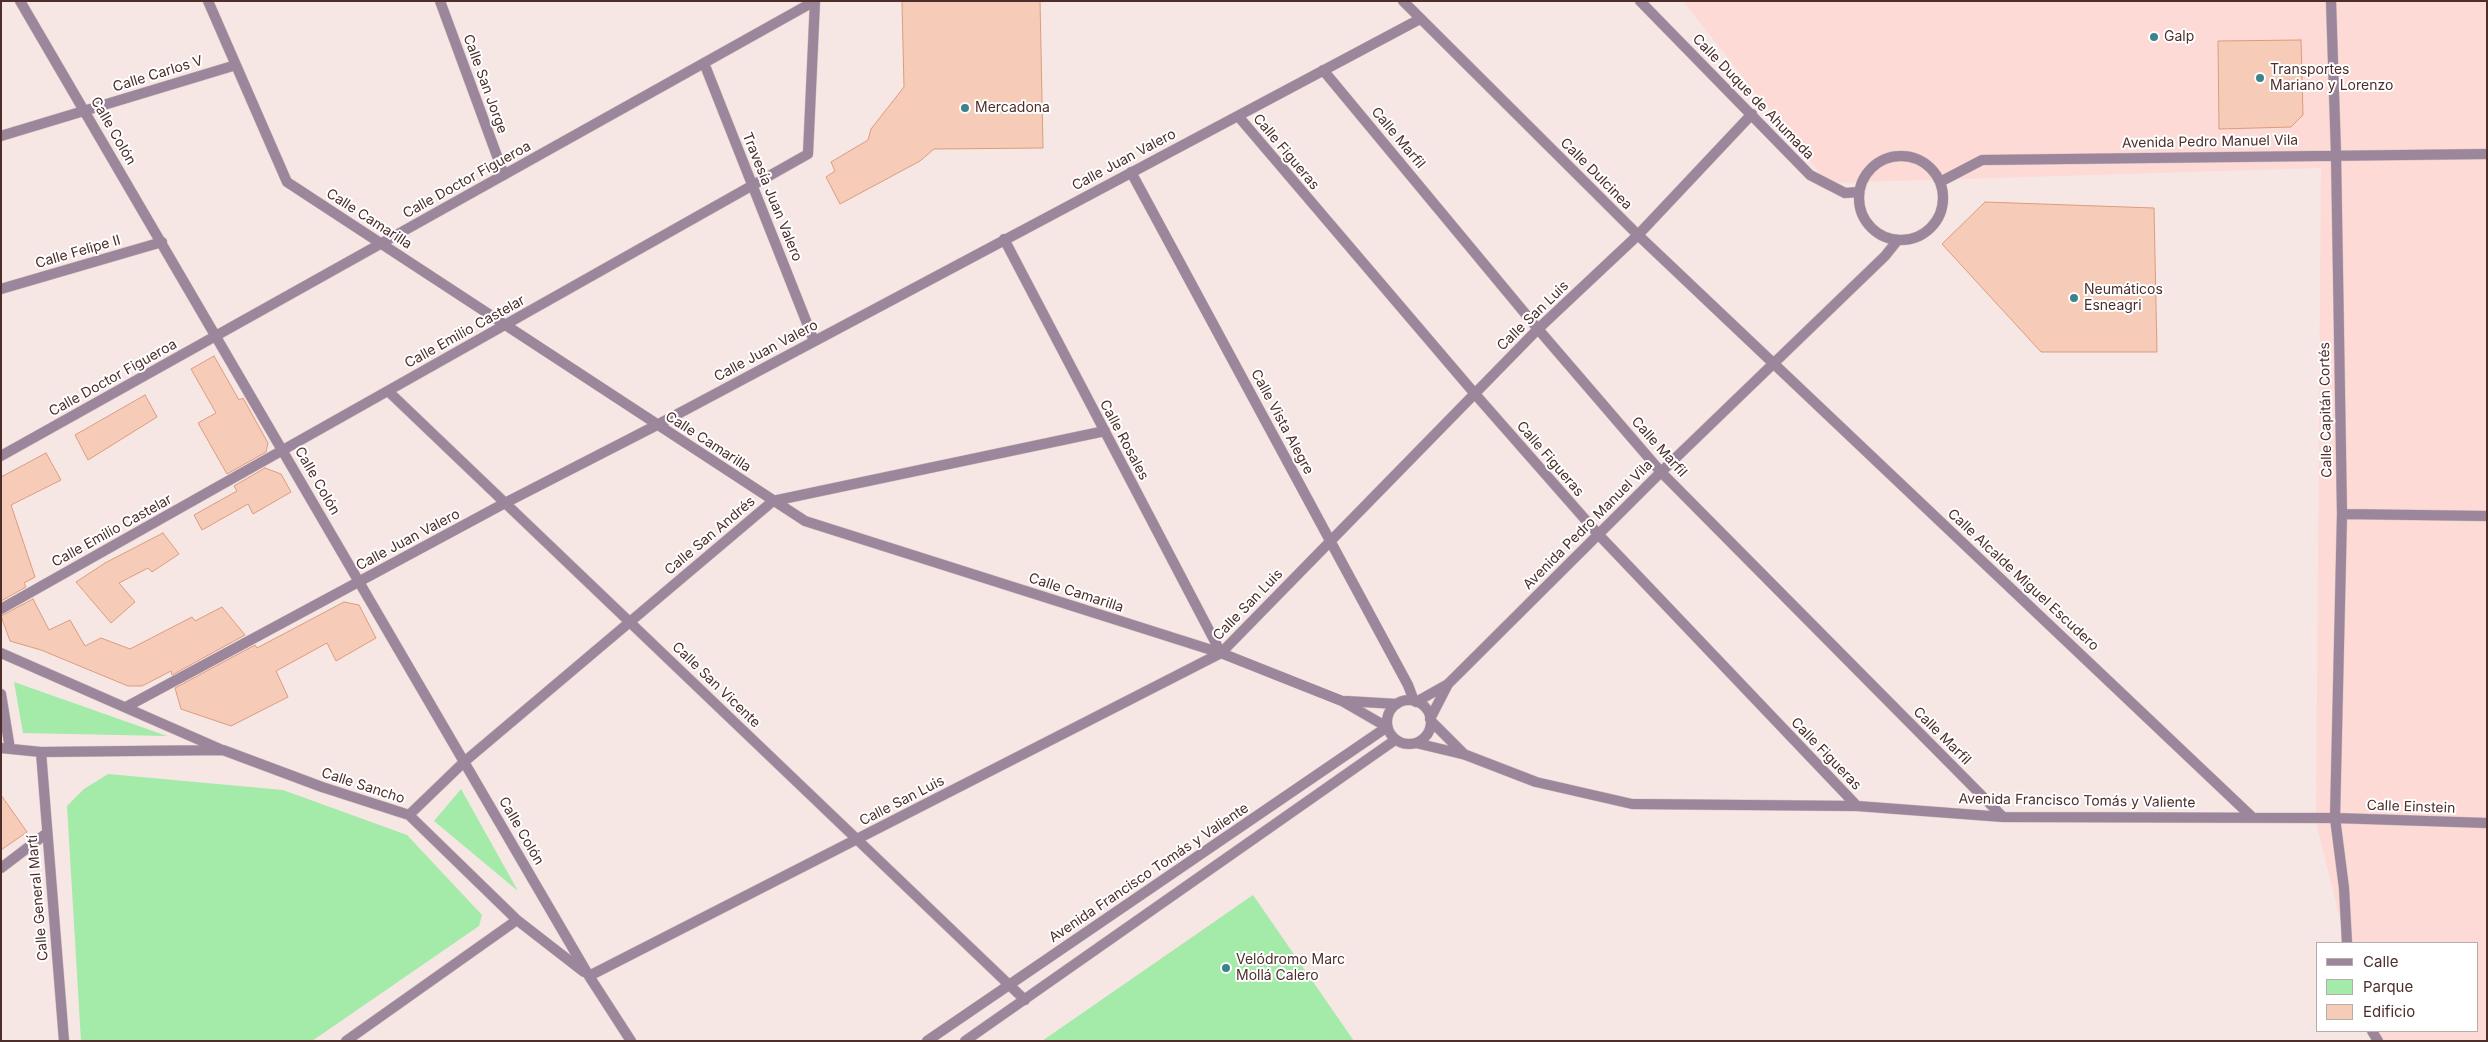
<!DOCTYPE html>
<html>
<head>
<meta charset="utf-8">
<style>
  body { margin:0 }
  #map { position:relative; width:2488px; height:1042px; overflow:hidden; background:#f6e6e4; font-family:Inter,sans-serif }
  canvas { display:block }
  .frame { position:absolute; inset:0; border:2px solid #4d2e2b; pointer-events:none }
  .legend { position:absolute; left:2316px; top:942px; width:162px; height:90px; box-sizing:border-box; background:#fff; border:1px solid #b8abaa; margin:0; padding:6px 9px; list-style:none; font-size:15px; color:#4d2e2b }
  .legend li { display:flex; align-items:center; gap:10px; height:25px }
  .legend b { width:25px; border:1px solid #b8abaa }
</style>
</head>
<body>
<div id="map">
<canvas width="2488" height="1042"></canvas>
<div class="frame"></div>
<ul class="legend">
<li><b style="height:6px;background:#9b869b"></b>Calle</li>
<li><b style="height:14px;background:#a4eaa8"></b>Parque</li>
<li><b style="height:14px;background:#f6ccb9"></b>Edificio</li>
</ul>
</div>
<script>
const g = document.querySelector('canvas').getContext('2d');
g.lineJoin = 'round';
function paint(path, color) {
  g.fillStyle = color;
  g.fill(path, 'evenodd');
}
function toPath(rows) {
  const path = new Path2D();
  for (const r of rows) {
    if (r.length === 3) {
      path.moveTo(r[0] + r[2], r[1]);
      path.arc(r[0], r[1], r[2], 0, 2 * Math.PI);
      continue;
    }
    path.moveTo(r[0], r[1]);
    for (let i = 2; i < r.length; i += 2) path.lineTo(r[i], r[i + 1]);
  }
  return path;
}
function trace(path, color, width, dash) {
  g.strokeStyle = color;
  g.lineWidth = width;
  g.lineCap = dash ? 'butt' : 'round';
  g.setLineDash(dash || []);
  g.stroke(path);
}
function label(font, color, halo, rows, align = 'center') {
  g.font = font + ' Inter,sans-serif';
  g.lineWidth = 4;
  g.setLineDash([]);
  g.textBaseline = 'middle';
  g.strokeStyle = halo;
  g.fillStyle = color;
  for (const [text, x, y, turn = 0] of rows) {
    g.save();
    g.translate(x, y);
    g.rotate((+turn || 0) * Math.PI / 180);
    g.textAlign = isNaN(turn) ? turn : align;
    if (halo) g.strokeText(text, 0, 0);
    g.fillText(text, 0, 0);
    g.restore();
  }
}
paint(toPath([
  [1683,1,2487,1,2487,1041,2372,1041,2369,1031,2477,1031,2477,943,2346,943,2316,823,2321,168,1827,183]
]), '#fddad6');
paint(toPath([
  [14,682,167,736,23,733],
  [108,774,283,790,407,835,482,915,479,926,312,1041,81,1041,67,806,84,789],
  [461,789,518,891,434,821],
  [1253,895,1354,1041,1042,1041]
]), '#a4eaa8');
const building = toPath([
  [902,1,1040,1,1043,148,934,149,920,161,840,204,826,177,835,171,831,162,868,140,871,129,904,87,902,1],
  [2301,40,2303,115,2291,127,2219,129,2218,41,2301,40],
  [1985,202,2154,208,2157,352,2041,352,1942,244,1985,202],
  [214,356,239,400,243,398,268,443,266,452,227,474,198,423,216,413,191,369,214,356],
  [145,395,157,417,88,460,75,435,145,395],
  [46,453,61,480,11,505,35,577,24,583,26,587,1,601,1,477,46,453],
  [265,468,281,474,291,492,253,514,248,504,202,530,194,515,237,491,234,486,265,468],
  [163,533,179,554,152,572,148,568,119,583,135,602,111,623,76,582,105,563,163,533],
  [33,599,49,630,70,620,85,646,101,638,130,649,192,617,195,621,222,607,245,635,172,675,171,671,142,686,128,686,41,650,10,641,1,616,33,599],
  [344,602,359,605,376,638,336,661,327,643,276,671,288,697,231,726,181,709,175,688,255,645,257,648,344,602],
  [1,795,27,832,1,850,1,795]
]);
paint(building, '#f6ccb9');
trace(building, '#dd9b7c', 1);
const street = toPath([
  [20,1,589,976,631,1041],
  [208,1,287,182,805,521,1221,653,1342,701,1387,727,927,1041],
  [440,1,504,175],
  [1403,1,1638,235,2252,817],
  [1640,1,1810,175,1845,193,1858,192],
  [2331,1,2336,154,2342,514,2335,818,2344,888,2347,943],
  [704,63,814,341],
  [1323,70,1538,329,1661,472,2003,817],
  [1238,116,1475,394,1598,534,1857,806],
  [1,136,236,65],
  [1901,198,42],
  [1131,172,1408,685,1414,701],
  [1940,182,1982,160,2487,154],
  [1004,239,1221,653],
  [1,289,162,242],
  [388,391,1025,1000],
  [1,456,815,1],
  [2342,514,2487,516],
  [1,609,808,154,815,1],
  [1,653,220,749],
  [1,694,10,749],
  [1409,722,22],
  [1346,701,1397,704],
  [1416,702,1448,684,1661,472,1885,256,1897,241],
  [126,707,505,503,657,425,1420,19],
  [1430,719,1448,684],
  [1431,721,1465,755],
  [1416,743,1466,755,1536,782,1632,804,1857,806,2003,817,2335,818,2487,823],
  [1,748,41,752,223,750,322,787,409,815,517,920,584,972],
  [41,752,64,1041],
  [409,815,464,762,773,501,1105,431],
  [1,868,47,833],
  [589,976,1221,653,1538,329,1638,235,1752,114],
  [2372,1031,2378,1041],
  [346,1041,517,920],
  [965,1041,1395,740]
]);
trace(street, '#d4c1bf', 11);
trace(street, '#9b869b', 10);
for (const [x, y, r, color] of [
  [2154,37,5,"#3c838c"],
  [2260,78,5,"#3c838c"],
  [965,108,5,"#3c838c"],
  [2074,298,5,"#3c838c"],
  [1226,968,5,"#3c838c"]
]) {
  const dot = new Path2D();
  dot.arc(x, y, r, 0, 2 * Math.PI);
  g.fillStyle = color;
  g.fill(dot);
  trace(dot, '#fff', 2);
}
label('14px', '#4d2e2b', '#fff', [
  ["Galp",2164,37],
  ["Transportes",2270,70],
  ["Mariano y Lorenzo",2270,86],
  ["Mercadona",975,108],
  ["Neumáticos",2084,290],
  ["Esneagri",2084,306],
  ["Velódromo Marc",1236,960],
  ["Mollá Calero",1236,976]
], 'left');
label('14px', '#4d2e2b', '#fff', [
  ["Calle Carlos V",158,74,-17],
  ["Calle San Jorge",485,84,70],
  ["Calle Duque de Ahumada",1753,97,46],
  ["Calle Colón",113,131,60],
  ["Calle Marfil",1398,138,50],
  ["Avenida Pedro Manuel Vila",2210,142,-1],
  ["Calle Figueras",1286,152,50],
  ["Calle Juan Valero",1124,160,-28],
  ["Calle Dulcinea",1596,174,45],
  ["Calle Doctor Figueroa",467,180,-29],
  ["Travesía Juan Valero",772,197,68],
  ["Calle Camarilla",369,219,33],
  ["Calle Felipe II",78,252,-16],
  ["Calle San Luis",1533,316,-44],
  ["Calle Emilio Castelar",465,332,-29],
  ["Calle Juan Valero",766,351,-28],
  ["Calle Doctor Figueroa",113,378,-29],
  ["Calle Capitán Cortés",2326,410,-91],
  ["Calle Vista Alegre",1282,422,62],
  ["Calle Rosales",1124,440,62],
  ["Calle Camarilla",708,442,33],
  ["Calle Marfil",1659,447,48],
  ["Calle Figueras",1550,459,49],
  ["Calle Colón",317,481,60],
  ["Avenida Pedro Manuel Vila",1588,525,-45],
  ["Calle Emilio Castelar",112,531,-29],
  ["Calle San Andrés",710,536,-40],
  ["Calle Juan Valero",408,540,-28],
  ["Calle Alcalde Miguel Escudero",2023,580,43],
  ["Calle Camarilla",1076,593,18],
  ["Calle San Luis",1248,605,-46],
  ["Calle San Vicente",716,685,44],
  ["Calle Marfil",1942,736,45],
  ["Calle Figueras",1826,754,46],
  ["Calle Sancho",363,786,18],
  ["Calle San Luis",902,801,-27],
  ["Avenida Francisco Tomás y Valiente",2077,801,1],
  ["Calle Einstein",2411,807,2],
  ["Calle Colón",521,831,60],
  ["Avenida Francisco Tomás y Valiente",1149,873,-34],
  ["Calle General Martí",38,898,-95]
]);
</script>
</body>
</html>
